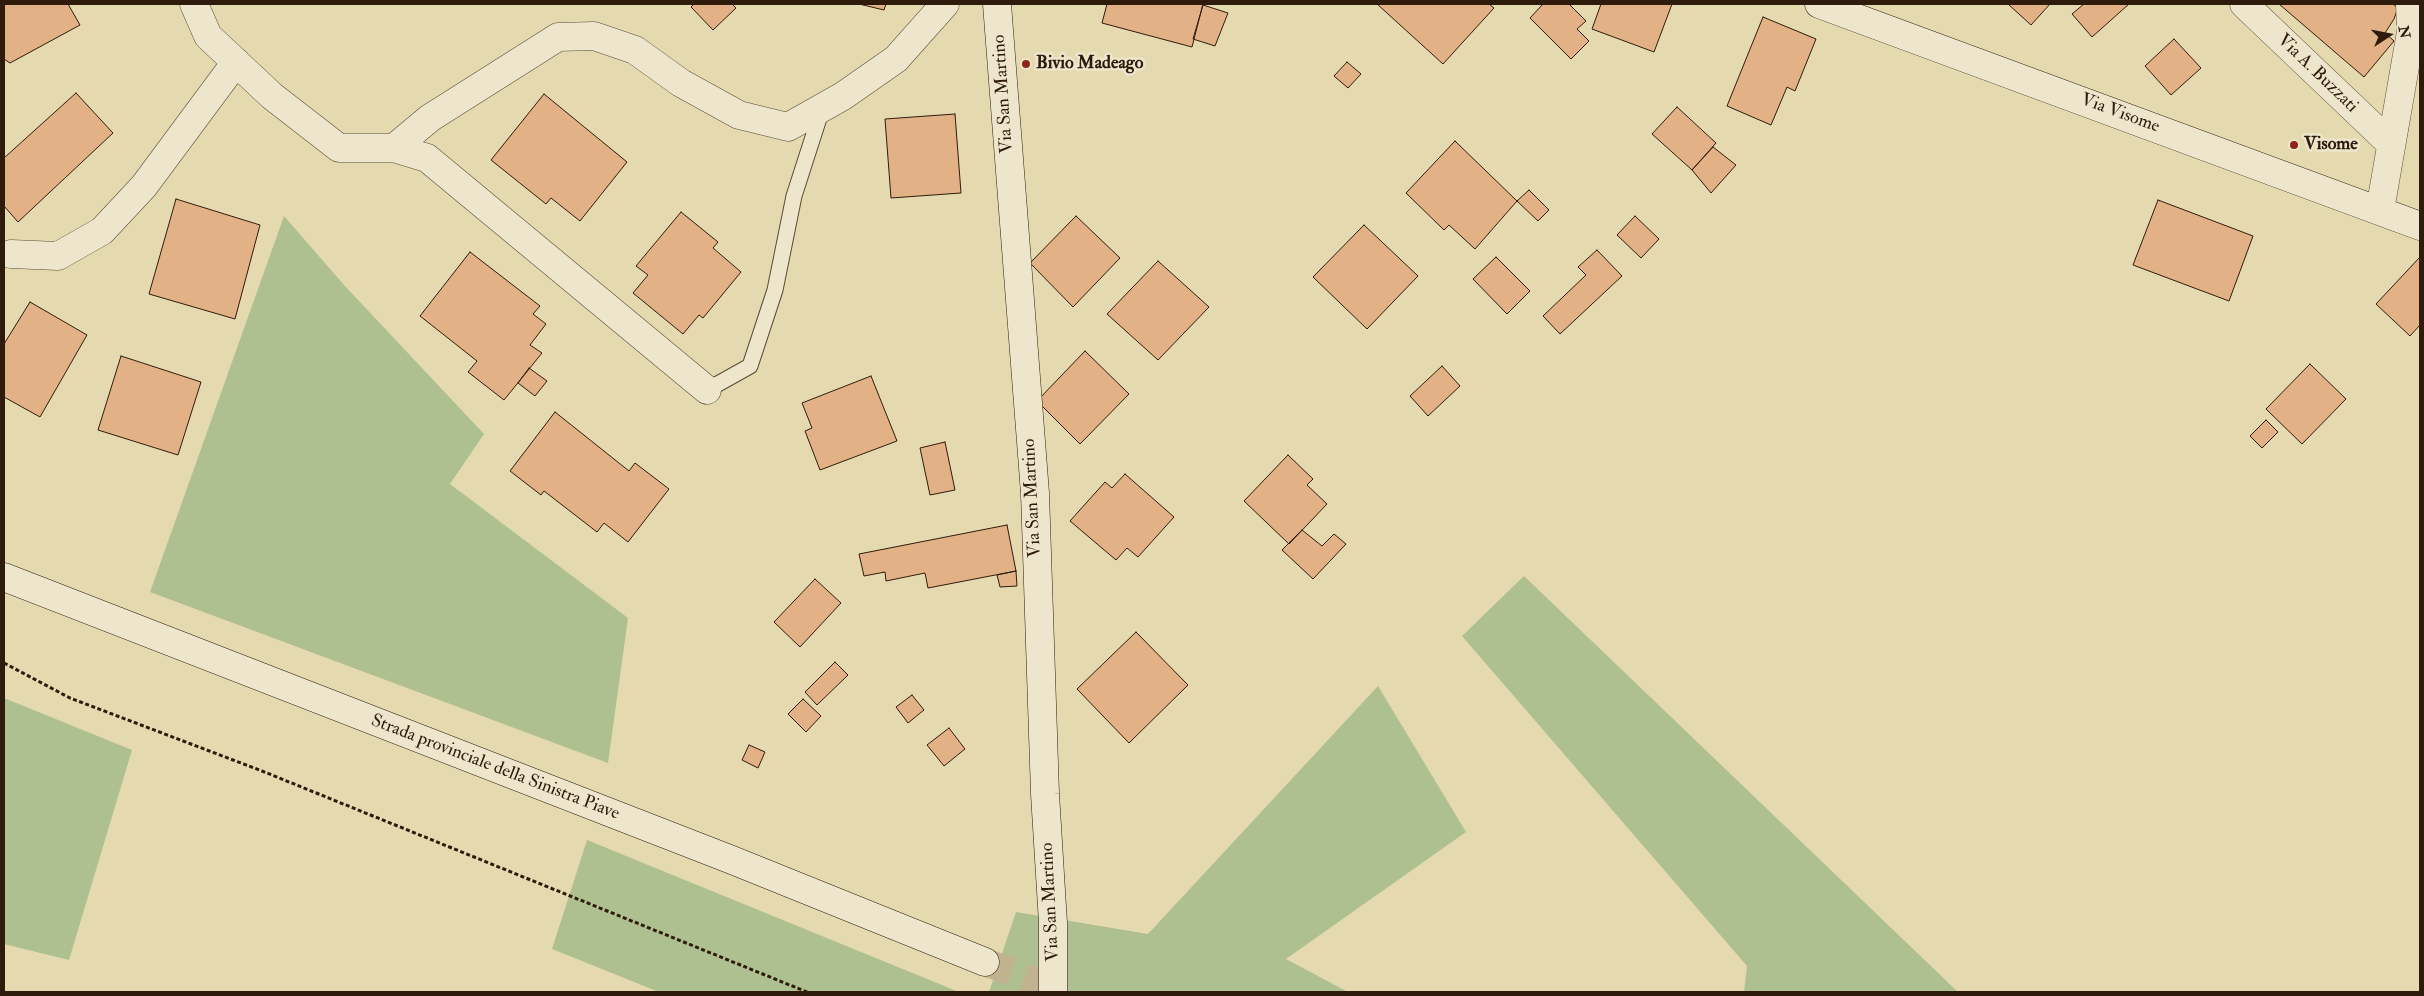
<!DOCTYPE html>
<html>
<head>
<meta charset="utf-8">
<style>
  body { margin:0 }
  #map { position:relative; width:2424px; height:996px; overflow:hidden; background:#e5d9b0; font-family:"IM FELL Double Pica",serif }
  canvas { display:block }
  .frame { position:absolute; inset:0; border:5px solid #2f1b0c; pointer-events:none }
  .north { position:absolute; left:2364px; top:10px; width:50px; height:50px; -webkit-text-stroke:4px #eee6cc; paint-order:stroke; rotate:79deg; font-size:14px; font-weight:700; line-height:20px; text-align:center; color:#2f1b0c }
  .north::after { content:''; display:block; margin:auto; width:18px; height:22px; background:#2f1b0c; clip-path:polygon(50% 0,100% 100%,50% 72%,0 100%) }
</style>
</head>
<body>
<div id="map">
<canvas width="2424" height="996"></canvas>
<div class="frame"></div>
<div class="north">N</div>
</div>
<script>
const g = document.querySelector('canvas').getContext('2d');
g.lineJoin = 'round';
function paint(path, color) {
  g.fillStyle = color;
  g.fill(path, 'evenodd');
}
function toPath(rows) {
  const path = new Path2D();
  for (const r of rows) {
    path.moveTo(r[0], r[1]);
    for (let i = 2; i < r.length; i += 2) path.lineTo(r[i], r[i + 1]);
  }
  return path;
}
function trace(path, color, width, dash) {
  g.strokeStyle = color;
  g.lineWidth = width;
  g.lineCap = dash ? 'butt' : 'round';
  g.setLineDash(dash || []);
  g.stroke(path);
}
function label(font, color, halo, rows, align = 'center') {
  g.font = font + ' "IM FELL Double Pica",serif';
  g.lineWidth = 5;
  g.setLineDash([]);
  g.textBaseline = 'middle';
  g.strokeStyle = halo;
  g.fillStyle = color;
  for (const [text, x, y, turn = 0] of rows) {
    g.save();
    g.translate(x, y);
    g.rotate((+turn || 0) * Math.PI / 180);
    g.textAlign = isNaN(turn) ? turn : align;
    if (halo) g.strokeText(text, 0, 0);
    g.fillText(text, 0, 0);
    g.restore();
  }
}
paint(toPath([
  [284,216,344,285,484,434,450,484,628,618,608,763,150,592],
  [1524,576,1958,992,1744,992,1747,966,1462,636],
  [1378,686,1466,832,1286,959,1348,992,989,992,1016,912,1148,934],
  [4,698,132,750,69,960,4,944],
  [587,840,959,992,659,992,552,949]
]), '#afc090');
const building = toPath([
  [4,4,68,4,80,25,10,63,4,59,4,4],
  [694,4,732,4,736,8,713,30,691,7,694,4],
  [859,4,886,4,884,10,859,4],
  [1107,4,1203,4,1192,47,1102,23,1107,4],
  [1377,4,1489,4,1494,8,1443,64,1377,4],
  [1543,4,1569,4,1586,21,1577,29,1589,41,1571,59,1530,18,1543,4],
  [1601,4,1672,4,1654,52,1592,29,1601,4],
  [2008,4,2050,4,2031,25,2008,4],
  [2084,4,2129,4,2092,37,2072,14,2084,4],
  [2279,4,2393,4,2398,8,2394,19,2385,33,2394,41,2364,77,2279,4],
  [1203,5,1228,13,1215,46,1193,39,1203,5],
  [1763,17,1816,39,1795,91,1787,87,1771,125,1727,106,1763,17],
  [2174,39,2201,68,2171,95,2145,66,2174,39],
  [1347,62,1361,74,1348,88,1334,76,1347,62],
  [76,93,113,133,18,222,4,206,4,158,76,93],
  [544,94,627,162,580,221,551,198,546,204,491,160,544,94],
  [1677,107,1716,143,1692,170,1652,134,1677,107],
  [955,114,961,193,891,198,885,119,955,114],
  [1455,141,1517,201,1475,249,1449,225,1444,230,1406,193,1455,141],
  [1713,147,1736,165,1711,193,1692,170,1713,147],
  [1529,190,1549,210,1538,221,1517,201,1529,190],
  [176,199,260,225,235,319,149,294,176,199],
  [2158,200,2253,236,2229,301,2133,265,2158,200],
  [681,212,718,242,713,248,741,272,703,318,699,315,683,334,633,293,648,275,636,266,681,212],
  [1076,216,1120,258,1073,307,1030,263,1076,216],
  [1635,216,1659,239,1641,258,1617,235,1635,216],
  [1364,225,1418,276,1367,329,1313,277,1364,225],
  [1597,250,1622,276,1560,334,1543,316,1586,275,1578,267,1597,250],
  [470,252,540,306,533,314,546,324,530,345,542,353,504,400,468,372,477,361,420,316,470,252],
  [1496,257,1530,291,1507,314,1473,279,1496,257],
  [2420,257,2420,325,2410,336,2376,304,2420,257],
  [1158,261,1209,307,1158,360,1107,314,1158,261],
  [30,302,87,335,40,417,4,397,4,344,30,302],
  [1085,351,1129,394,1080,444,1037,401,1085,351],
  [121,356,201,382,178,455,98,430,121,356],
  [2310,364,2346,399,2302,444,2266,409,2310,364],
  [1442,366,1460,386,1428,416,1410,396,1442,366],
  [529,368,547,381,535,396,518,383,529,368],
  [871,376,897,441,820,470,805,431,812,428,802,403,871,376],
  [555,412,629,471,635,463,669,489,628,542,604,523,597,532,544,491,541,495,510,471,555,412],
  [2266,420,2278,432,2262,448,2250,436,2266,420],
  [945,442,955,490,930,495,920,448,945,442],
  [1288,455,1313,479,1307,485,1327,504,1289,544,1244,501,1288,455],
  [1125,474,1174,517,1138,557,1127,548,1116,560,1070,521,1105,482,1112,488,1125,474],
  [1007,525,1016,571,928,588,925,573,886,581,885,572,864,576,859,554,1007,525],
  [1302,530,1322,546,1334,534,1346,544,1313,579,1282,550,1302,530],
  [1016,571,1017,586,1000,587,997,575,1016,571],
  [815,579,841,603,800,647,774,622,815,579],
  [1136,632,1188,685,1129,743,1077,689,1136,632],
  [835,662,848,675,817,705,805,692,835,662],
  [912,695,924,710,908,723,896,707,912,695],
  [803,699,821,716,806,732,788,714,803,699],
  [949,728,965,749,944,766,927,745,949,728],
  [749,745,765,752,758,768,742,760,749,745]
]);
paint(building, '#e2b185');
trace(building, '#2f1b0c', 1);
trace(toPath([
  [985,962,1065,992]
]), '#c1b38f', 28, [28, 14]);
const lane = toPath([
  [707,390,750,366,775,290,794,196,822,109]
]);
const street = toPath([
  [194,4,208,36,272,96,339,148,394,148,427,158,707,390],
  [2244,4,2390,143],
  [394,148,430,118,558,37,594,36,635,50,681,83,739,115,788,127,843,96,896,59,945,4],
  [2380,210,2411,32,2410,4],
  [11,254,58,256,102,231,144,186,236,62]
]);
const secondary = toPath([
  [997,4,1035,493,1045,794,1053,923,1053,992],
  [1819,4,2420,226],
  [4,577,732,860,985,962]
]);
trace(lane, '#5c4a35', 17);
trace(street, '#5c4a35', 29);
trace(secondary, '#2f1b0c', 29);
trace(toPath([
  [4,663,70,698,262,771,807,992]
]), '#2f1b0c', 3, [4, 2.5]);
trace(lane, '#eee6cc', 15);
trace(street, '#eee6cc', 28);
trace(secondary, '#eee6cc', 28);
for (const [x, y, r, color] of [
  [1026,64,5,"#8f2418"],
  [2294,145,5,"#8f2418"]
]) {
  const dot = new Path2D();
  dot.arc(x, y, r, 0, 2 * Math.PI);
  g.fillStyle = color;
  g.fill(dot);
  trace(dot, '#eee6cc', 2);
}
label('bold 18px', '#2f1b0c', '#eee6cc', [
  ["Bivio Madeago",1036,64],
  ["Visome",2304,145]
], 'left');
label('18px', '#2f1b0c', '#eee6cc', [
  ["Via A. Buzzati",2317,74,44],
  ["Via San Martino",1004,94,-94],
  ["Via Visome",2120,114,20],
  ["Via San Martino",1033,498,-93],
  ["Strada provinciale della Sinistra Piave",495,768,21],
  ["Via San Martino",1051,902,-93]
]);
</script>
</body>
</html>
